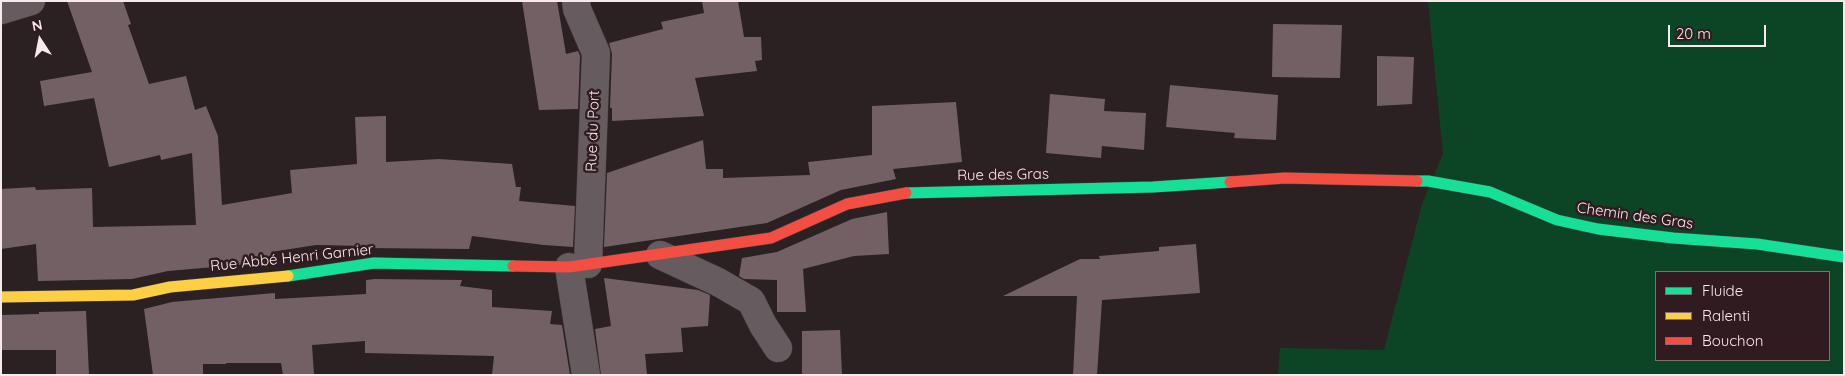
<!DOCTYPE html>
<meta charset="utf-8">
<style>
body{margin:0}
#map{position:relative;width:1845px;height:376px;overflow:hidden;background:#2b2123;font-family:Quicksand,sans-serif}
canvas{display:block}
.frame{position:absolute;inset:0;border:2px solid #f8e9eb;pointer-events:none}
.legend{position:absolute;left:1655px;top:271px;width:175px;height:90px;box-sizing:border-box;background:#301c20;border:1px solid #806e71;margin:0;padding:6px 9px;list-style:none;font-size:15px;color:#f8e9eb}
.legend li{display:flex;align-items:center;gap:10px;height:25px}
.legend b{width:25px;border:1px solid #806e71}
.north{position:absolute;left:15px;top:15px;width:50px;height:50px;-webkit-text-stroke:4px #301c20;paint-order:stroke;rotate:349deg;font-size:14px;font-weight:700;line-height:20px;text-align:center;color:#f8e9eb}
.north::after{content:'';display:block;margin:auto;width:18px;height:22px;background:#f8e9eb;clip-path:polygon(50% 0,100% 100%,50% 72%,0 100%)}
.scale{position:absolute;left:1668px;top:25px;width:98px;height:22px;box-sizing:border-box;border:2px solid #f8e9eb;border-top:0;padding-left:6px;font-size:15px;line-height:18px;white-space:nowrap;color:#f8e9eb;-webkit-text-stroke:4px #301c20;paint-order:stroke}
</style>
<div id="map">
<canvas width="1845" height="376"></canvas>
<div class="frame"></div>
<ul class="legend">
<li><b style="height:6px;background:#16e098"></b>Fluide</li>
<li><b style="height:6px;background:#ffcf43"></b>Ralenti</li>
<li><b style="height:6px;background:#f24e42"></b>Bouchon</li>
</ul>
<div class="north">N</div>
<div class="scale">20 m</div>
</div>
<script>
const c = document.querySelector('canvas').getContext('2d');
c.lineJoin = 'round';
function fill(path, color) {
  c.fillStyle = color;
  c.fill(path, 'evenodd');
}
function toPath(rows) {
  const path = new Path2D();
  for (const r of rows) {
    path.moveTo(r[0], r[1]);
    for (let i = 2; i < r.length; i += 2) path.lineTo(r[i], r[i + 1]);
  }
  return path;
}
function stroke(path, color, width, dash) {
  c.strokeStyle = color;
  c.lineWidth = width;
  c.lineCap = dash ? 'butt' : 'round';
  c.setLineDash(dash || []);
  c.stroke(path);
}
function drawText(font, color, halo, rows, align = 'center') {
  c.font = font + ' Quicksand,sans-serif';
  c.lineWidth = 5;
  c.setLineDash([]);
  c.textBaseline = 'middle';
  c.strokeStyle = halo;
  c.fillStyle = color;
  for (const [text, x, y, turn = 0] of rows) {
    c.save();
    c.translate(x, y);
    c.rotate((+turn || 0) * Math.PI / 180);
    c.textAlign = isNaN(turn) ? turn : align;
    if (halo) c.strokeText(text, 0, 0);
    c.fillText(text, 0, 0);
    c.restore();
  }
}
fill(toPath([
 [1428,1,1844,1,1844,375,1278,375,1280,348,1384,350,1422,204,1443,154],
 [1656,272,1829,272,1829,360,1656,360]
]), '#0b4526');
fill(toPath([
 [67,1,123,1,131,24,128,25,149,84,186,76,195,110,206,106,218,136,222,205,292,193,290,170,357,164,355,117,386,116,386,162,439,159,512,164,516,187,521,187,519,201,575,206,573,247,544,245,472,236,469,249,366,248,366,246,316,245,271,252,272,262,168,271,132,279,38,281,36,244,1,249,1,189,35,187,36,190,92,188,93,227,196,225,192,153,161,160,160,155,109,167,94,98,44,106,40,81,92,72],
 [522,1,557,1,566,54,578,51,580,56,578,109,539,110],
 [702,1,738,1,744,37,761,37,762,60,755,61,757,71,695,78,704,116,612,121,612,108,610,108,612,54,609,43,663,29,661,22,704,13],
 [1273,24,1342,25,1340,78,1272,77],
 [1377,56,1414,57,1412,104,1377,106],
 [1170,85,1278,95,1276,140,1234,138,1235,133,1166,127],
 [1050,94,1105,99,1104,111,1146,113,1144,150,1102,146,1101,158,1046,153],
 [956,102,962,162,893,169,896,179,841,190,767,223,604,247,607,173,703,140,706,169,723,169,723,178,810,175,808,162,872,155,872,106],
 [887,212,889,254,854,256,803,269,806,312,777,312,777,280,744,279,739,276,742,258,777,252,852,219],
 [1196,244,1200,293,1102,300,1097,375,1073,375,1077,296,1003,296,1080,259,1100,259,1099,256,1159,251,1159,247],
 [604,278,698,290,710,295,708,326,681,328,683,352,645,354,647,375,601,375,595,329,611,326],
 [375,279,462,280,460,286,492,290,492,307,552,311,550,324,562,325,570,375,492,375,494,356,365,353,365,341,312,345,314,375,283,375,281,363,226,363,226,364,203,364,203,375,153,375,144,309,172,302,275,293,275,299,366,294,366,280],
 [86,311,89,375,56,375,56,350,1,350,1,315,39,314,39,312],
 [840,330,842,375,802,375,802,331]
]), '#736064');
const street = toPath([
 [576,1,577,9,596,53,588,264],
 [1,10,31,1],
 [660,255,718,282,751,301,763,325,778,348],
 [569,267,586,375]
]);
const fast = toPath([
 [1417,181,1428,181,1490,192,1557,220,1598,229,1673,238,1757,244,1844,257],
 [906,193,1153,187,1230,182],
 [288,276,374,263,513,266]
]);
const slow = toPath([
 [1,297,133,295,170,287,288,276]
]);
const jam = toPath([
 [1230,182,1285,178,1417,181],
 [513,266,569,267,771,238,847,204,906,193]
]);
stroke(street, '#473e40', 29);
stroke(fast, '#473e40', 12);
stroke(slow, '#473e40', 12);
stroke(jam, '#473e40', 12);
stroke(street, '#665b5e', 28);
stroke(fast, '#16e098', 11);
stroke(slow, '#ffcf43', 11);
stroke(jam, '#f24e42', 11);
drawText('15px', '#f8e9eb', '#301c20', [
 ["Rue du Port",593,131,-88],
 ["Rue des Gras",1003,175,-1],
 ["Chemin des Gras",1635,216,8],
 ["Rue Abbé Henri Garnier",292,258,-6]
]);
</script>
